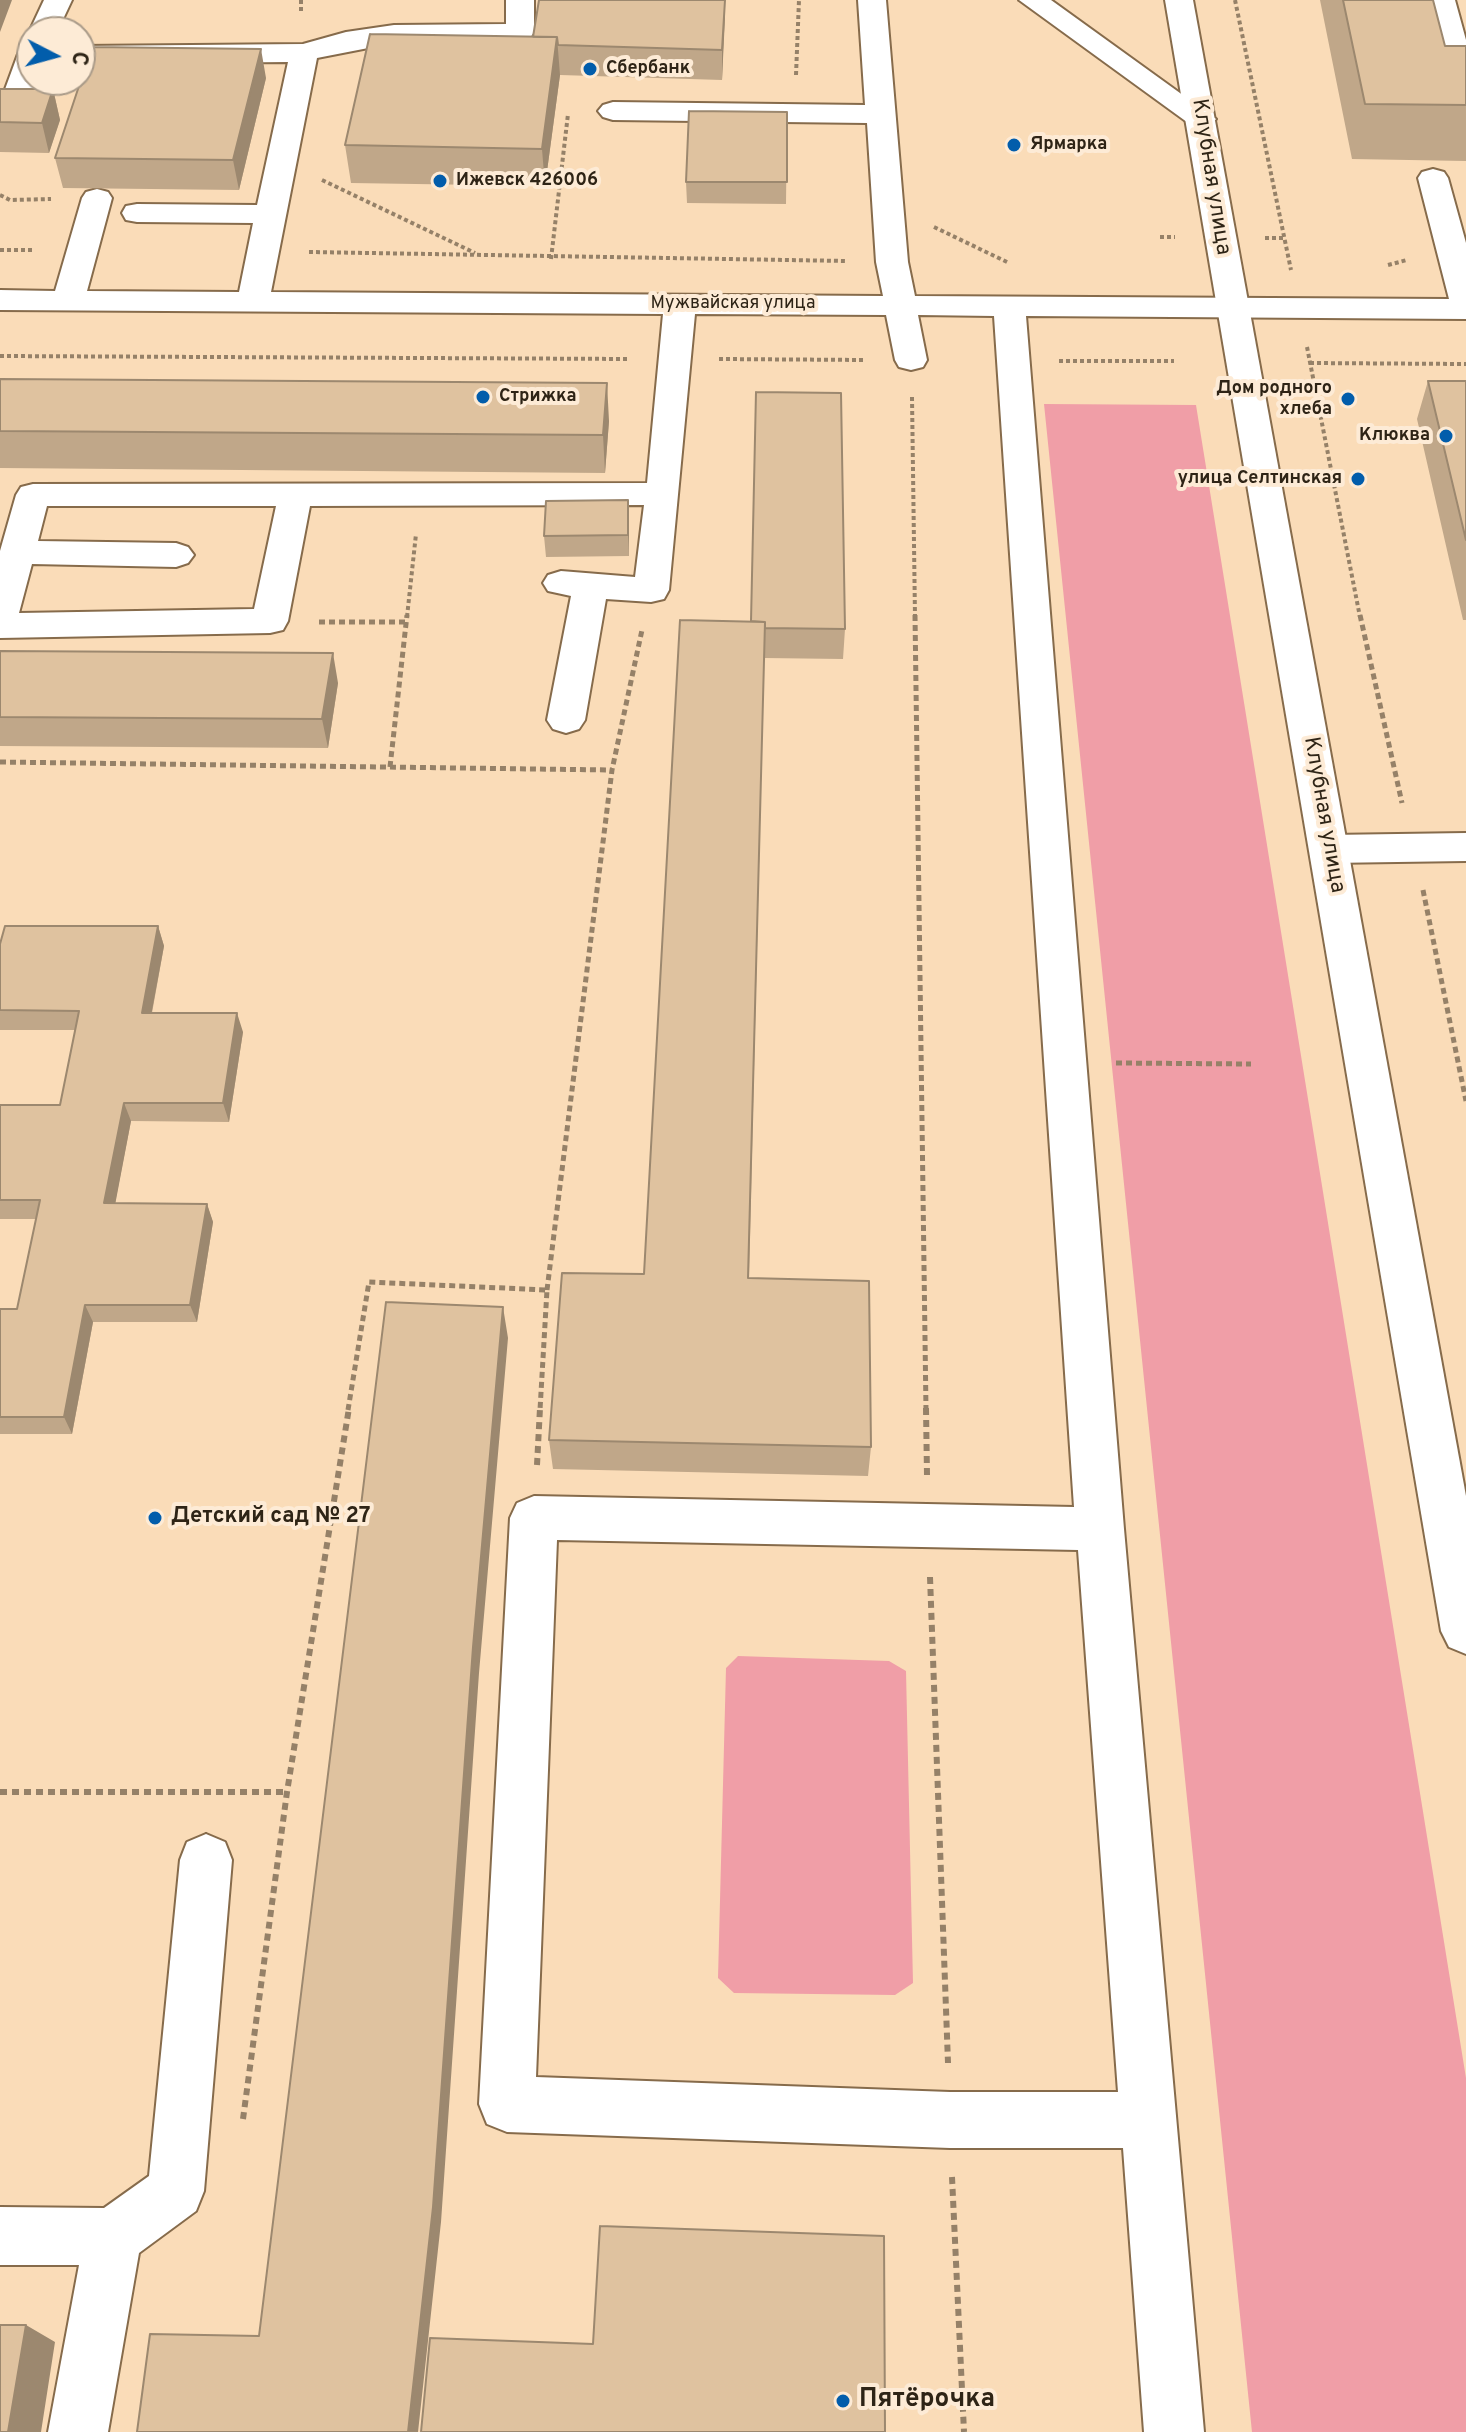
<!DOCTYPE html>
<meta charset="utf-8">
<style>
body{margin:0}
#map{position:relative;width:1466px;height:2432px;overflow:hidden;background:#fadcb8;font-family:Overpass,sans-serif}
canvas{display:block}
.north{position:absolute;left:16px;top:16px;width:80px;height:80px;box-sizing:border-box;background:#fdebd6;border:2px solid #aa9b89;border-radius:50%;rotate:96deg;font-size:22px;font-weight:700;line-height:32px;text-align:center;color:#2e2416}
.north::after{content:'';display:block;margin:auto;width:28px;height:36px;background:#025dab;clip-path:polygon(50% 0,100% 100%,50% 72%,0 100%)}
</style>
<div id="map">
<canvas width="1466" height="2432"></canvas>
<div class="north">С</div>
</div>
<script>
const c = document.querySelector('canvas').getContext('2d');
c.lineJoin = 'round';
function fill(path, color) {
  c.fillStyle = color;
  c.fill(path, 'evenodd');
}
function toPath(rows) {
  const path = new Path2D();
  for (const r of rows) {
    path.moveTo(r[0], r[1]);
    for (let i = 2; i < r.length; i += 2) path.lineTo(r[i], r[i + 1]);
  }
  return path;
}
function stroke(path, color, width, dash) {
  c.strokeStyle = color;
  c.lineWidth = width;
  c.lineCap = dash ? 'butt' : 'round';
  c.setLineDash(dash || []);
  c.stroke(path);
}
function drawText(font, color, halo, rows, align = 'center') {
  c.font = font + ' Overpass,sans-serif';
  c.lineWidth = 8;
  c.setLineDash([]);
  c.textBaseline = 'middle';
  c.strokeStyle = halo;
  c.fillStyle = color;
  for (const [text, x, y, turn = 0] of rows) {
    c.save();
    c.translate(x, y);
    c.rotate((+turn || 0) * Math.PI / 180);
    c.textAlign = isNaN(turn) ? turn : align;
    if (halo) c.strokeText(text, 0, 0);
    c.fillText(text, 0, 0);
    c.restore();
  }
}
fill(toPath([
 [1044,404,1196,405,1466,2078,1466,2432,1252,2432],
 [738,1656,889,1661,906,1671,913,1983,895,1995,734,1993,718,1978,726,1668]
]), '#f09ea7');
const minor = toPath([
 [44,0,72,0,57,32,32,32,32,37,29,32,44,0],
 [506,0,534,0,534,32,530,38,394,43,317,58,271,292,883,296,876,262,867,123,613,120,603,117,598,111,603,105,613,102,865,105,858,0,886,0,908,262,915,296,1449,299,1418,178,1422,172,1433,169,1444,172,1448,178,1466,243,1466,319,1026,316,1124,1529,1204,2432,1144,2432,1123,2148,950,2148,507,2132,487,2124,479,2104,510,1518,517,1503,534,1496,1074,1507,994,316,918,315,927,360,923,367,911,370,899,367,895,360,886,315,695,314,669,590,664,599,651,602,606,599,585,720,579,729,566,733,553,729,547,720,571,596,548,591,543,583,548,575,561,571,635,577,644,505,310,506,288,621,283,630,270,633,0,638,0,551,16,495,21,487,33,484,647,483,663,314,0,310,0,290,55,291,82,198,86,192,97,189,108,192,112,198,87,291,239,292,253,223,137,222,126,220,122,213,126,206,137,204,257,205,288,62,80,64,80,46,303,44,346,32,394,25,506,24,506,0],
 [47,506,276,506,254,609,19,613,32,564,176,567,188,563,194,555,188,547,176,543,38,541,47,506],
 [557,1540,1078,1550,1118,2092,950,2092,536,2077,557,1540],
 [1019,0,1051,0,1216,119,1211,125,1191,125,1019,0],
 [1427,0,1455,0,1466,40,1466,79,1450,76,1446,70,1427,0],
 [32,45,32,80,38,80,34,92,29,98,19,101,9,98,4,92,18,54,22,48,32,45],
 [1466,833,1466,861,1329,863,1315,859,1309,849,1315,839,1329,835,1466,833],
 [206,1834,225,1842,232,1860,204,2191,196,2211,139,2253,108,2432,48,2432,79,2265,0,2265,0,2207,104,2208,149,2176,180,1860,187,1842,206,1834]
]);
const major = toPath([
 [1165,0,1193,0,1466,1496,1466,1654,1449,1647,1441,1631,1165,0]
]);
stroke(minor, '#866b4b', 4);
stroke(major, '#866b4b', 4);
stroke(toPath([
 [301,0,301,12],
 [1235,0,1291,270],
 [796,75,799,0],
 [322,180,475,253],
 [0,195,10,200,51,199],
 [934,227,1009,263],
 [1160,237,1175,237],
 [1265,238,1285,238],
 [0,250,35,250],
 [309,252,847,261],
 [551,259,568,114],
 [1388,265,1407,260],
 [1307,347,1360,617],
 [0,356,629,359],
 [719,359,865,360],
 [1059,361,1174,361],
 [1310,363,1466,364],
 [912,397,915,617],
 [407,617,416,534]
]), '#958168', 4, [4, 3]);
stroke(toPath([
 [915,615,926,1410],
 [1360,615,1402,803],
 [319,622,406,622],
 [0,762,612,770],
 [390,767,407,615],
 [1423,890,1466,1101],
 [1116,1063,1251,1064],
 [547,1290,612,770,642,630],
 [348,1410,369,1282,547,1290,540,1410]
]), '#958168', 5, [6, 4]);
stroke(toPath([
 [926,1408,927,1475],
 [537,1465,540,1408],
 [930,1577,948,2063],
 [0,1792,287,1792],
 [243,2119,287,1792,349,1408],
 [952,2177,964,2432]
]), '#958168', 6, [7, 5]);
fill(minor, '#fff');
fill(major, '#fff');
fill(toPath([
 [539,0,725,0,722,80,560,75,545,186,351,183,345,145,533,37],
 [1320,0,1433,0,1445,46,1466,46,1466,161,1352,159],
 [266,78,239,190,63,188,55,158],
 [0,89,53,89,60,120,49,153,0,152],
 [787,112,786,204,687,203,686,182],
 [0,379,609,421,605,473,0,468],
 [1428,381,1466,381,1466,620,1463,620,1417,419],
 [628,500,629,556,546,557,544,536],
 [680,620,845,629,843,659,764,658,749,1278,871,1447,868,1476,553,1469,549,1440,644,1274],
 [0,651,338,683,328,748,0,746],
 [158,926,164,946,152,1013,243,1032,229,1122,131,1121,115,1203,207,1204,213,1222,197,1322,93,1322,72,1434,0,1434,0,1309,17,1309,36,1219,0,1219,0,1105,60,1105,76,1030,0,1030,0,944]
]), '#c0a789');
fill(toPath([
 [0,0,12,0,0,32],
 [725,0,725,17,722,80,722,50],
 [557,37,560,75,545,186,542,149],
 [261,49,266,78,239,190,233,160],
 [53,89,60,120,49,153,42,123],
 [607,383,609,421,605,473,603,435],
 [628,500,629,521,629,556,628,535],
 [333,653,338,683,328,748,322,719],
 [158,926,164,946,148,1032,142,1013],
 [237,1013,243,1032,229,1122,223,1103],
 [124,1103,131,1121,112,1221,104,1203],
 [207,1204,213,1222,197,1322,190,1305],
 [85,1305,93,1322,72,1434,64,1417],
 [503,1307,508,1338,479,1673,441,2222,418,2432,408,2432,473,1647],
 [26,2325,55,2342,41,2432,8,2432]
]), '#9c886f');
const building = toPath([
 [539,0,725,0,722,50,558,45,557,37,533,37,539,0],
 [1343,0,1433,0,1445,46,1466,46,1466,105,1365,104,1343,0],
 [370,34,557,37,542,149,345,145,370,34],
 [92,47,261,49,233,160,55,158,92,47],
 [0,89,53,89,42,123,0,122,0,89],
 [689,111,787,112,787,182,686,182,689,111],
 [0,379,607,383,603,435,0,431,0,379],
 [1428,381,1466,381,1466,540,1428,381],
 [756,392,841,393,845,629,765,628,765,622,751,621,756,392],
 [628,500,628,535,544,536,546,501,628,500],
 [680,620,765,622,748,1278,869,1281,871,1447,549,1440,562,1273,644,1274,680,620],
 [0,651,333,653,322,719,0,717,0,651],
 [5,926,158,926,142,1013,237,1013,223,1103,124,1103,104,1203,207,1204,190,1305,85,1305,64,1417,0,1417,0,1309,17,1309,40,1200,0,1200,0,1105,60,1105,79,1011,0,1010,0,944,5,926],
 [386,1302,503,1307,473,1647,433,2207,408,2432,137,2432,150,2334,259,2336,386,1302],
 [600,2226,884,2236,885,2432,421,2432,430,2338,593,2344,600,2226],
 [0,2325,26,2325,8,2432,0,2432,0,2325]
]);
fill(building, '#dfc29f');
stroke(building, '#9c886f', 2);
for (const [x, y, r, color] of [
 [590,69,8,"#025dab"],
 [1014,145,8,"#025dab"],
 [440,181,8,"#025dab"],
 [483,397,8,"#025dab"],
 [1348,399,8,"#025dab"],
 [1446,436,8,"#025dab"],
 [1358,479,8,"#025dab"],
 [155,1518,8,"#025dab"],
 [843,2401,8,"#025dab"]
]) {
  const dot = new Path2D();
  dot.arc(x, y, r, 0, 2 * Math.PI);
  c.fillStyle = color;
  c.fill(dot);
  stroke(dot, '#fdebd6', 3);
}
drawText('bold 18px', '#2e2416', '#fdebd6', [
 ["Сбербанк",606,69],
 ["Ярмарка",1030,145],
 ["Ижевск 426006",456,181],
 ["Дом родного",1332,389,"right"],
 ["хлеба",1332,410,"right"],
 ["Стрижка",499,397],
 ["Клюква",1430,436,"right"],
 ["улица Селтинская",1342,479,"right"]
], 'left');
drawText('18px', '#2e2416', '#fdebd6', [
 ["Мужвайская улица",733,304]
]);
drawText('22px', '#2e2416', '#fdebd6', [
 ["Клубная улица",1210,177,81],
 ["Клубная улица",1323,815,80]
]);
drawText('bold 22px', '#2e2416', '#fdebd6', [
 ["Детский сад № 27",171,1518]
], 'left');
drawText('bold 26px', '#2e2416', '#fdebd6', [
 ["Пятёрочка",859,2401]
], 'left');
</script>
